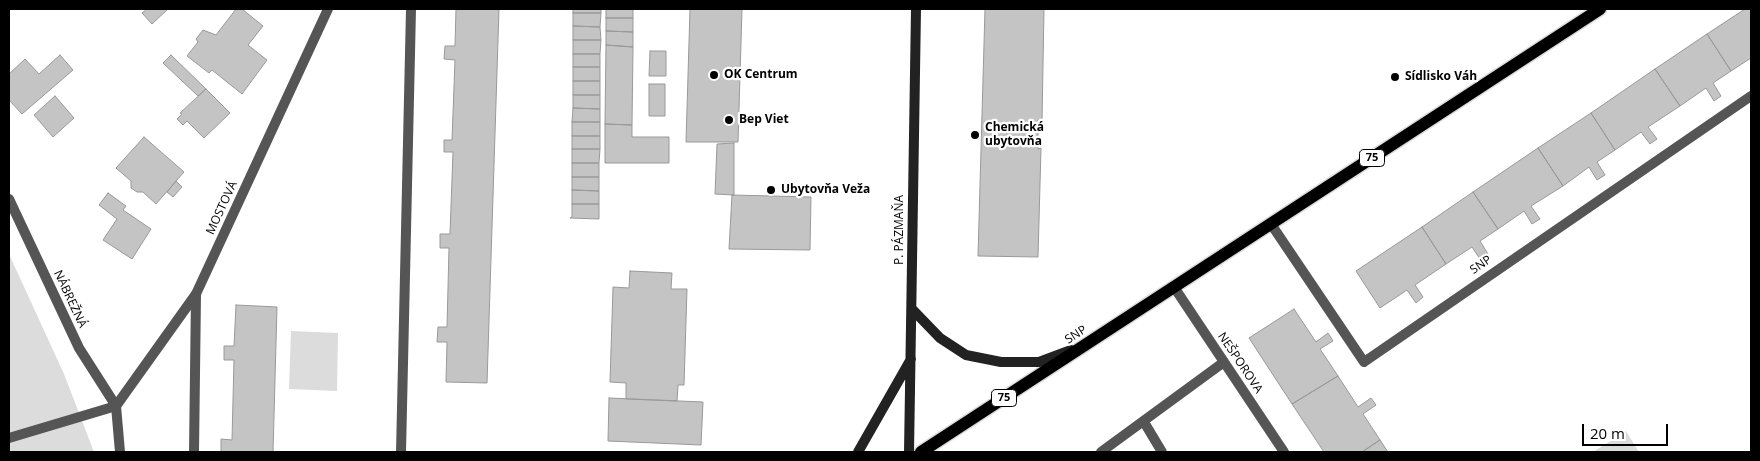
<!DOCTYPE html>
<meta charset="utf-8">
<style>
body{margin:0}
#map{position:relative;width:1760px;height:461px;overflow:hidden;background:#fff;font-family:"Open Sans",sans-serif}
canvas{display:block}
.frame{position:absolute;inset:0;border:10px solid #000;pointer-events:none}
.scale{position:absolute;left:1582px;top:424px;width:86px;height:22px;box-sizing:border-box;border:2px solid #000;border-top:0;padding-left:6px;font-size:15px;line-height:18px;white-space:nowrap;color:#000;-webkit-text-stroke:4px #fff;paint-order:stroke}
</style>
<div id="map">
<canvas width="1760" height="461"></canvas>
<div class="frame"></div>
<div class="scale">20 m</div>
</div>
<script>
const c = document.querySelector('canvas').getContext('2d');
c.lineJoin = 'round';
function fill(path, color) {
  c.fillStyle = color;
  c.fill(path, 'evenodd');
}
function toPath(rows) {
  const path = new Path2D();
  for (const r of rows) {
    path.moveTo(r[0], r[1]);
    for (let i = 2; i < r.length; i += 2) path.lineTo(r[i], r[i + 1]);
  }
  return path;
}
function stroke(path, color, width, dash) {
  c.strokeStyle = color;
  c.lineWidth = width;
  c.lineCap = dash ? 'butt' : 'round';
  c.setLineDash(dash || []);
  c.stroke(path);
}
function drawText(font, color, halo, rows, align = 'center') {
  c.font = font + ' "Open Sans",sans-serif';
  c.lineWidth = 4.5;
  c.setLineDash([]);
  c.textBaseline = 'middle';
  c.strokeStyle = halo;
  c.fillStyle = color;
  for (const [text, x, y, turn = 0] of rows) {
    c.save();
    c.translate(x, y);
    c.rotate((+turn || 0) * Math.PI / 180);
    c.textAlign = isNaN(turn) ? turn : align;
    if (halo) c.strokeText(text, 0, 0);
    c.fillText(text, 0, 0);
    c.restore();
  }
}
fill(toPath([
 [9,254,64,374,94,452,9,452],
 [291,331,338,333,337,391,289,389],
 [1626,431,1639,452,1593,452]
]), '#dcdcdc');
const building = toPath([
 [147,9,168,9,152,24,142,13,147,9],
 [236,9,242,9,263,26,248,45,267,60,242,94,212,70,209,73,187,56,198,42,196,39,203,30,216,35,236,9],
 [456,9,499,9,487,383,446,382,447,342,437,342,438,327,447,327,449,248,440,248,440,234,450,234,453,152,444,152,444,140,452,140,455,60,444,59,445,46,455,46,456,9],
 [573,9,601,9,601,13,573,13,573,9],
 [606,9,633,9,633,18,606,18,606,9],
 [690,9,742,9,738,142,686,142,690,9],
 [985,9,1044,9,1042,121,1038,120,1038,149,1041,148,1038,257,978,256,985,9],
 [1745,9,1751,9,1751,58,1731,71,1707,34,1745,9],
 [573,13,601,13,600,27,573,26,573,13],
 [606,18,633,18,633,32,606,31,606,18],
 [573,26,600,27,601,40,573,40,573,26],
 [606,31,633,32,633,47,606,45,606,31],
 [1707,34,1731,71,1713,83,1721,96,1714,101,1706,88,1680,106,1655,69,1707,34],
 [573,40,601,40,600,54,573,54,573,40],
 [606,45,633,47,632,125,605,124,606,45],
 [650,51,666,51,666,76,649,76,650,51],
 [573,54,600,54,600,67,573,67,573,54],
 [60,55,73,70,22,114,9,100,9,74,25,59,39,74,60,55],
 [171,55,206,89,198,96,163,63,171,55],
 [573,67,600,67,600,81,573,81,573,67],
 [1655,69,1680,106,1648,127,1657,139,1650,144,1641,132,1615,150,1591,113,1655,69],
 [573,81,600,81,600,95,573,95,573,81],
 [649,84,665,84,665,116,649,116,649,84],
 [206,89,230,113,204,138,187,121,183,125,177,119,182,114,180,113,206,89],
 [573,95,600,95,600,109,573,108,573,95],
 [55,96,74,118,53,137,34,115,55,96],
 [573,108,600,109,600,122,572,122,573,108],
 [1591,113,1615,150,1597,162,1605,175,1597,180,1589,167,1563,186,1538,148,1591,113],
 [572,122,600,122,600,136,572,136,572,122],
 [605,124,632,125,632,137,669,137,669,163,605,163,605,124],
 [572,136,600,136,600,149,572,149,572,136],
 [144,137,184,172,156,204,143,192,137,192,131,188,131,181,116,168,144,137],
 [734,143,734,195,715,194,717,144,734,143],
 [1538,148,1563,186,1531,206,1540,219,1532,224,1524,211,1498,229,1473,192,1538,148],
 [572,149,600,149,599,163,572,163,572,149],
 [572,163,599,163,599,177,572,177,572,163],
 [572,177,599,177,599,191,572,190,572,177],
 [176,181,182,187,173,197,167,192,176,181],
 [572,190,599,191,599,204,572,204,572,190],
 [1473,192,1498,229,1480,241,1488,254,1480,259,1472,247,1446,264,1422,227,1473,192],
 [108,193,126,206,123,210,151,229,132,259,103,240,117,219,99,205,108,193],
 [732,195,811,197,810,250,729,249,732,195],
 [572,204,599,204,599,219,570,218,572,217,572,204],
 [1422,227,1446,264,1415,285,1423,297,1416,303,1407,290,1380,308,1356,271,1422,227],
 [630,271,672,273,671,289,687,289,684,385,678,385,677,401,626,399,626,383,610,382,613,287,629,288,630,271],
 [236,305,277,307,273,452,221,452,221,439,232,440,234,360,224,360,224,346,234,346,236,305],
 [1294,309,1316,342,1328,333,1333,341,1320,349,1338,376,1292,404,1249,338,1294,309],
 [1338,376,1358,407,1371,398,1376,405,1363,414,1380,440,1362,452,1324,452,1292,404,1338,376],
 [609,398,703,402,701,445,608,441,609,398],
 [1380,440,1388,452,1362,452,1380,440]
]);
fill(building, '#c4c4c4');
stroke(building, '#999', 1);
const primary = toPath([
 [921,452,1600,9]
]);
stroke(primary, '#dbdbdb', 15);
stroke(toPath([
 [1144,422,1162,452],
 [9,438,116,406],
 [194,452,196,294],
 [401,452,411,9]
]), '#555', 10);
stroke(toPath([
 [9,199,79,348,116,406,120,452],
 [1271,224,1364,362,1751,96],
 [1174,287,1284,452],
 [116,406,196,294,328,9],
 [1101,452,1224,362]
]), '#555', 10);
stroke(toPath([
 [912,309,940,338,966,355,1001,362,1039,362,1071,350],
 [858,452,911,359],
 [909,452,916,9]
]), '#222', 10);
stroke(primary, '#000', 12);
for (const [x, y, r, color] of [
 [714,75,5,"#000"],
 [1395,77,5,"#000"],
 [729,120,5,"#000"],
 [975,135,5,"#000"],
 [771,190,5,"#000"]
]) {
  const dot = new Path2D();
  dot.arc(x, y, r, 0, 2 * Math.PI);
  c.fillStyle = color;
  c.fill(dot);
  stroke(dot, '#fff', 2);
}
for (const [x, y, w] of [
 [1372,158,25],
 [1004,398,25]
]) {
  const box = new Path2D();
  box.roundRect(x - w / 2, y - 8.5, w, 17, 4);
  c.fillStyle = '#fff';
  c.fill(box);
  stroke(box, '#000', 1);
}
drawText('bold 11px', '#000', null, [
 ["75",1372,158],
 ["75",1004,398]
]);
drawText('bold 12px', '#000', '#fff', [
 ["OK Centrum",724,75],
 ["Sídlisko Váh",1405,77],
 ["Bep Viet",739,120],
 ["Chemická",985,128],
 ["ubytovňa",985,142],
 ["Ubytovňa Veža",781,190]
], 'left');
drawText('12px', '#000', '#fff', [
 ["MOSTOVÁ",222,208,-65],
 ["P. PÁZMAŇA",900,230,-90],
 ["SNP",1481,265,-35],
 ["NÁBREŽNÁ",70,299,65],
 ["SNP",1076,335,-33],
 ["NEŠPOROVA",1240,363,56]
]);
</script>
